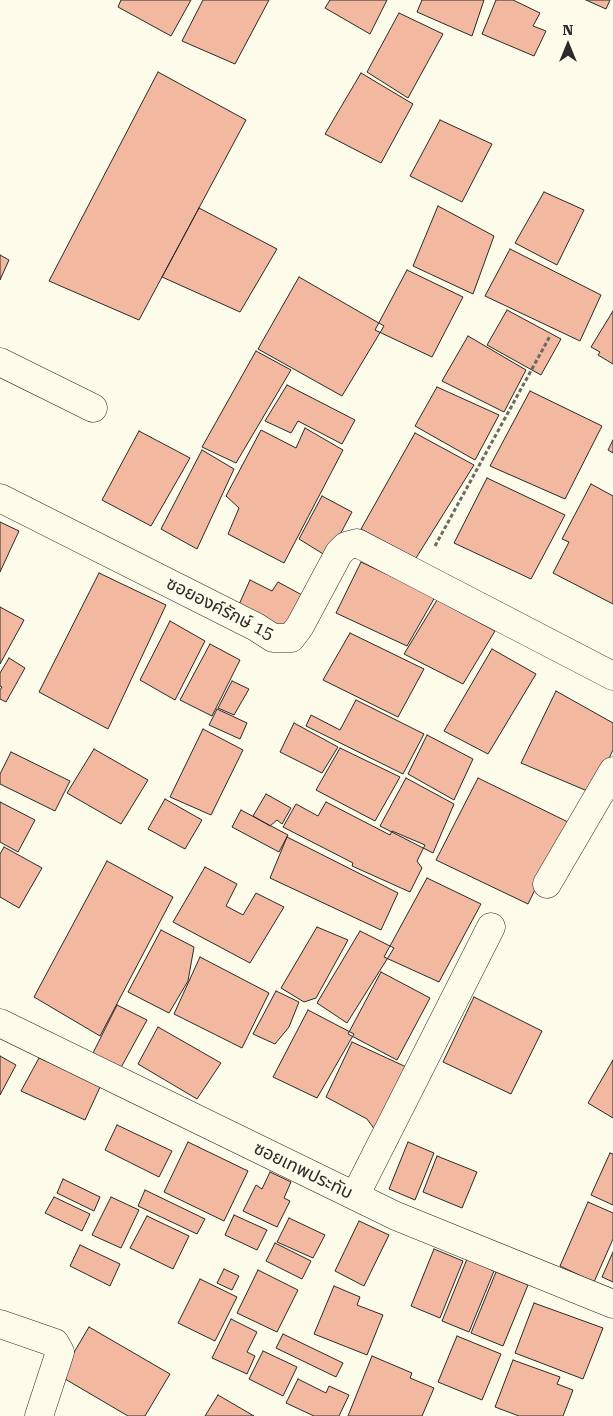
<!DOCTYPE html>
<meta charset="utf-8">
<style>
body{margin:0}
#map{position:relative;width:613px;height:1416px;overflow:hidden;background:#fdfbea;font-family:"Roboto Serif",serif}
canvas{display:block}
.north{position:absolute;left:543px;top:20px;width:50px;height:50px;-webkit-text-stroke:4px #fdfbea;paint-order:stroke;rotate:0deg;font-size:14px;font-weight:700;line-height:20px;text-align:center;color:#2b2b2b}
.north::after{content:'';display:block;margin:auto;width:18px;height:22px;background:#2b2b2b;clip-path:polygon(50% 0,100% 100%,50% 72%,0 100%)}
</style>
<div id="map">
<canvas width="613" height="1416"></canvas>
<div class="north">N</div>
</div>
<script>
const c = document.querySelector('canvas').getContext('2d');
c.lineJoin = 'round';
function fill(path, color) {
  c.fillStyle = color;
  c.fill(path, 'evenodd');
}
function toPath(rows) {
  const path = new Path2D();
  for (const r of rows) {
    path.moveTo(r[0], r[1]);
    for (let i = 2; i < r.length; i += 2) path.lineTo(r[i], r[i + 1]);
  }
  return path;
}
function stroke(path, color, width, dash) {
  c.strokeStyle = color;
  c.lineWidth = width;
  c.lineCap = dash ? 'butt' : 'round';
  c.setLineDash(dash || []);
  c.stroke(path);
}
function drawText(font, color, halo, rows, align = 'center') {
  c.font = font + ' "Roboto Serif","Noto Sans Thai",serif';
  c.lineWidth = 4;
  c.setLineDash([]);
  c.textBaseline = 'middle';
  c.strokeStyle = halo;
  c.fillStyle = color;
  for (const [text, x, y, turn = 0] of rows) {
    c.save();
    c.translate(x, y);
    c.rotate((+turn || 0) * Math.PI / 180);
    c.textAlign = isNaN(turn) ? turn : align;
    if (halo) c.strokeText(text, 0, 0);
    c.fillText(text, 0, 0);
    c.restore();
  }
}
const building = toPath([
 [121,0,191,0,171,36,118,7,121,0],
 [203,0,269,0,235,64,182,41,203,0],
 [330,0,387,0,370,34,325,8,330,0],
 [422,0,484,0,472,36,417,12,422,0],
 [496,0,513,0,540,13,533,26,546,31,534,56,482,34,496,0],
 [586,0,610,0,606,9,586,0],
 [399,13,443,34,408,98,367,72,399,13],
 [158,72,246,120,139,320,49,281,158,72],
 [361,73,413,104,381,163,325,134,361,73],
 [440,120,492,144,462,202,410,176,440,120],
 [544,192,584,210,557,265,515,243,544,192],
 [438,206,494,236,473,294,413,266,438,206],
 [199,208,277,249,240,312,162,277,199,208],
 [510,249,601,295,580,341,485,296,510,249],
 [0,255,9,260,0,280,0,255],
 [407,270,463,297,432,357,375,330,407,270],
 [299,277,384,326,342,396,258,349,299,277],
 [507,310,561,339,541,375,487,345,507,310],
 [613,311,613,364,598,355,600,352,591,347,613,311],
 [468,336,526,370,504,412,442,381,468,336],
 [256,351,291,370,236,463,202,447,256,351],
 [287,385,355,420,342,444,298,421,291,433,265,421,287,385],
 [437,387,499,415,475,460,415,426,437,387],
 [530,391,602,426,565,499,490,466,530,391],
 [305,428,343,450,284,563,228,534,239,508,226,496,261,430,296,448,305,428],
 [139,431,190,458,151,526,102,500,139,431],
 [415,433,474,465,416,558,361,529,415,433],
 [613,440,613,453,608,450,613,440],
 [202,450,234,469,197,549,161,529,202,450],
 [487,478,565,515,531,579,454,543,487,478],
 [591,484,613,496,613,604,553,573,569,542,562,539,591,484],
 [322,496,352,512,328,557,299,539,322,496],
 [0,522,19,531,0,572,0,522],
 [361,562,435,597,407,646,336,613,361,562],
 [99,573,166,605,108,729,39,692,99,573],
 [250,580,272,591,278,582,302,595,280,634,237,609,250,580],
 [437,600,495,631,463,684,404,654,437,600],
 [0,607,24,620,0,664,0,607],
 [170,621,205,641,175,700,140,680,170,621],
 [350,633,424,669,398,717,323,680,350,633],
 [210,644,240,660,212,716,180,700,210,644],
 [492,649,536,674,488,754,444,731,492,649],
 [9,658,25,668,6,702,0,699,0,690,2,687,0,686,0,673,9,658],
 [232,681,249,689,234,715,218,708,232,681],
 [556,691,613,723,613,750,592,793,521,763,556,691],
 [356,700,424,734,403,774,306,726,311,715,340,730,356,700],
 [217,709,247,723,240,739,209,725,217,709],
 [294,723,338,747,322,773,280,752,294,723],
 [203,729,243,750,211,815,170,797,203,729],
 [427,735,473,759,454,800,408,774,427,735],
 [340,748,400,777,375,821,316,790,340,748],
 [94,749,148,780,121,824,67,793,94,749],
 [11,752,70,781,55,811,0,784,0,774,11,752],
 [406,778,454,804,433,853,380,826,406,778],
 [478,778,568,822,528,904,436,860,478,778],
 [266,794,291,808,282,824,277,820,270,826,253,816,266,794],
 [165,799,202,820,185,849,148,829,165,799],
 [0,802,35,820,18,852,0,842,0,802],
 [326,802,390,835,392,831,425,845,417,861,422,868,410,892,352,866,353,863,283,827,296,804,318,816,326,802],
 [241,810,288,835,279,852,232,827,241,810],
 [287,837,398,893,381,930,270,878,287,837],
 [4,847,42,868,19,908,0,897,0,854,4,847],
 [107,861,173,897,100,1036,34,997,107,861],
 [205,867,237,884,226,906,243,915,256,893,284,907,250,963,173,922,205,867],
 [427,878,481,904,439,982,384,957,427,878],
 [317,927,348,940,316,998,304,1002,281,988,317,927],
 [161,930,194,947,188,981,169,1013,128,992,161,930],
 [360,931,394,948,347,1023,317,1003,360,931],
 [200,957,269,993,242,1048,174,1014,200,957],
 [381,972,430,998,397,1060,348,1034,381,972],
 [276,991,299,1002,289,1027,275,1044,253,1034,276,991],
 [474,997,542,1031,511,1094,443,1062,474,997],
 [117,1005,147,1020,118,1073,90,1059,117,1005],
 [308,1010,354,1034,317,1098,273,1077,308,1010],
 [158,1027,221,1063,197,1099,138,1064,158,1027],
 [352,1042,415,1071,383,1141,367,1119,326,1097,352,1042],
 [0,1056,16,1065,0,1095,0,1056],
 [39,1058,101,1085,85,1120,21,1091,39,1058],
 [613,1060,613,1118,588,1103,613,1060],
 [117,1125,172,1151,159,1177,105,1150,117,1125],
 [188,1142,248,1171,224,1221,164,1192,188,1142],
 [408,1142,434,1153,415,1200,389,1189,408,1142],
 [610,1153,613,1154,613,1205,591,1195,610,1153],
 [437,1156,477,1172,462,1208,423,1192,437,1156],
 [270,1172,291,1182,284,1198,290,1201,277,1227,243,1211,256,1185,262,1189,270,1172],
 [63,1179,100,1197,94,1211,57,1193,63,1179],
 [145,1190,205,1219,197,1234,138,1206,145,1190],
 [54,1197,90,1214,82,1231,45,1213,54,1197],
 [111,1197,139,1210,121,1248,92,1235,111,1197],
 [588,1202,613,1213,613,1239,594,1282,560,1266,588,1202],
 [234,1215,267,1230,257,1250,225,1235,234,1215],
 [147,1216,189,1236,173,1269,130,1248,147,1216],
 [289,1218,325,1235,313,1258,277,1242,289,1218],
 [359,1221,389,1235,364,1286,335,1271,359,1221],
 [275,1243,311,1261,302,1279,266,1261,275,1243],
 [80,1245,120,1264,110,1286,70,1266,80,1245],
 [434,1249,463,1261,440,1318,411,1306,434,1249],
 [613,1252,613,1282,602,1277,613,1252],
 [467,1259,494,1271,469,1332,442,1321,467,1259],
 [224,1269,239,1276,232,1290,217,1283,224,1269],
 [258,1270,298,1290,277,1332,237,1313,258,1270],
 [496,1272,528,1285,503,1346,471,1333,496,1272],
 [200,1279,237,1297,215,1341,178,1323,200,1279],
 [334,1286,360,1297,357,1305,383,1315,367,1355,314,1334,334,1286],
 [534,1303,603,1328,583,1379,515,1353,534,1303],
 [231,1319,257,1332,247,1352,255,1356,247,1374,212,1358,231,1319],
 [89,1327,170,1374,145,1416,128,1416,60,1376,89,1327],
 [283,1334,343,1363,336,1377,276,1348,283,1334],
 [457,1336,501,1354,482,1400,438,1382,457,1336],
 [263,1351,297,1367,283,1396,249,1379,263,1351],
 [372,1356,412,1373,410,1378,434,1388,422,1416,348,1416,372,1356],
 [513,1360,560,1377,557,1384,573,1390,563,1416,519,1416,495,1407,513,1360],
 [298,1379,326,1393,329,1386,349,1395,339,1416,314,1416,286,1403,298,1379],
 [218,1395,254,1416,205,1416,218,1395]
]);
fill(building, '#f2b8a0');
stroke(building, '#2b2b2b', 1);
const minor = toPath([
 [0,362,93,408],
 [0,498,256,627,273,638,291,638,300,626,339,553,346,546,357,543,613,676],
 [547,884,613,771],
 [0,1023,396,1216,613,1304],
 [355,1196,491,927],
 [0,1324,55,1343,60,1352,39,1416]
]);
stroke(minor, '#2b2b2b', 29);
stroke(toPath([
 [435,546,550,336]
]), '#6a6964', 3, [4, 2.5]);
stroke(minor, '#fdfbea', 28);
drawText('18px', '#2b2b2b', '#fdfbea', [
 ["ซอยองค์รักษ์ 15",220,609,27],
 ["ซอยเทพประทับ",303,1171,26]
]);
</script>
